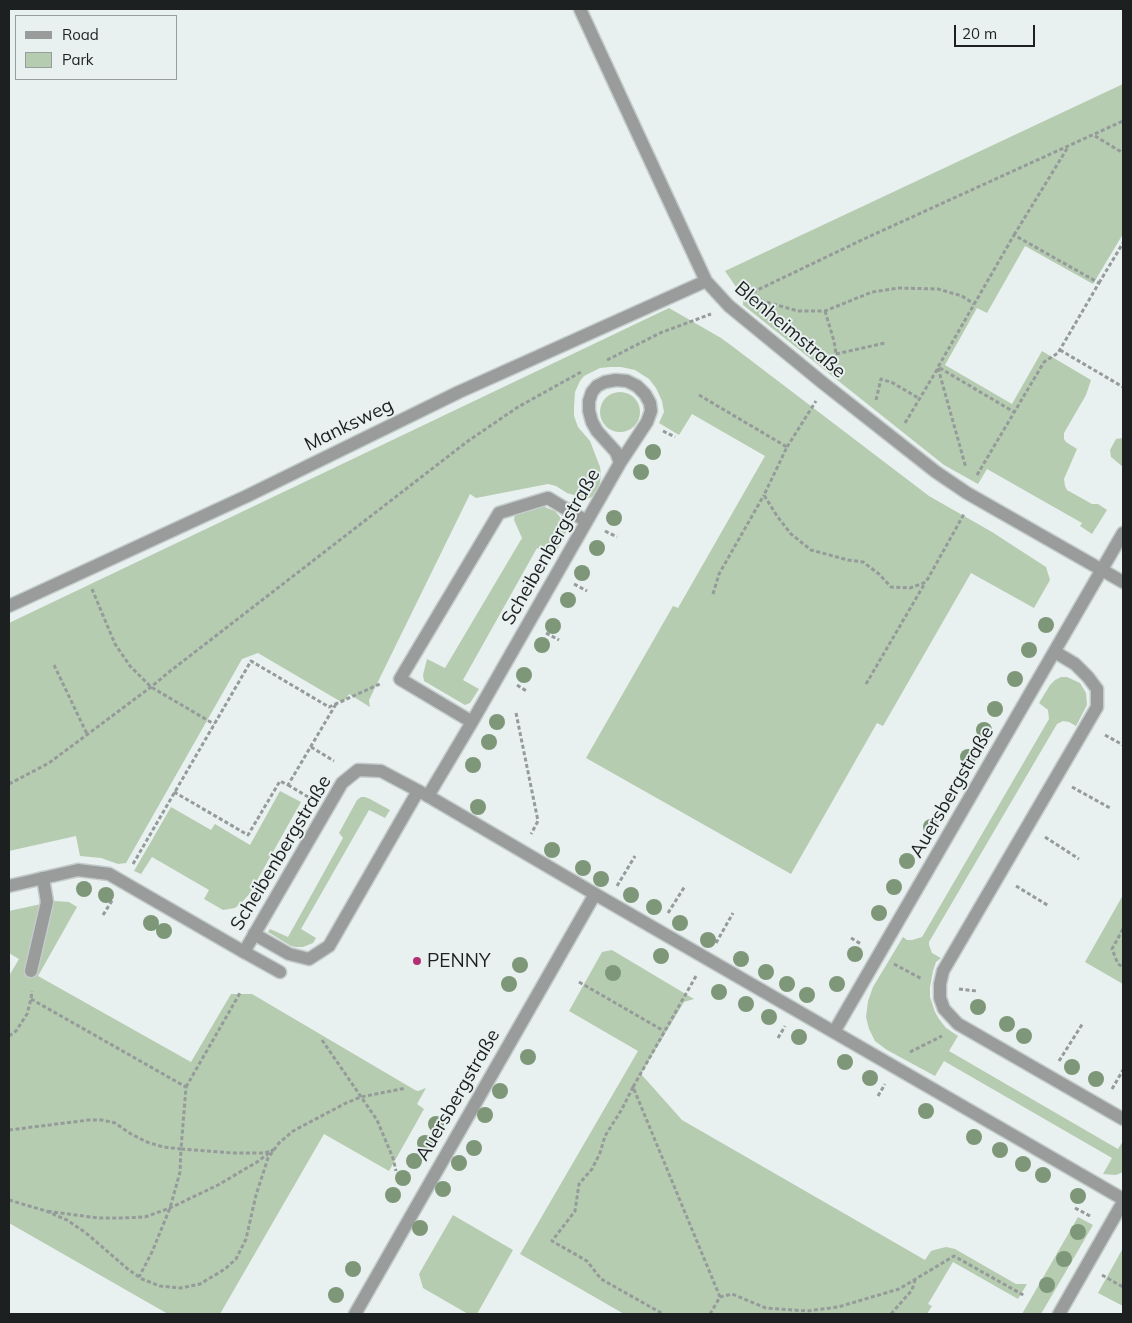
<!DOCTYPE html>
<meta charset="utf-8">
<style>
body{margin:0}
#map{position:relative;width:1132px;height:1323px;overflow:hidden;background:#e8f0f0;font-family:Mulish,sans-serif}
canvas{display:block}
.frame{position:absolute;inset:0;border:10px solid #1d2020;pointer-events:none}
.legend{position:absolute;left:15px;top:15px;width:162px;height:65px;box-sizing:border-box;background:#e8f0f0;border:1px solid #979d9d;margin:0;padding:6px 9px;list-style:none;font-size:15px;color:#1d2020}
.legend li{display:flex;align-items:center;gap:10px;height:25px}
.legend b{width:25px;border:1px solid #979d9d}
.scale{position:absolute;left:954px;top:25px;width:81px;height:22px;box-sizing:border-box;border:2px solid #1d2020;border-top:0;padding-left:6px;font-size:15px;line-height:18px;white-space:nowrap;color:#1d2020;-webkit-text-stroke:4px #e8f0f0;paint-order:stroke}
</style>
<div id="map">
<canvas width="1132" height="1323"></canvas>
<div class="frame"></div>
<ul class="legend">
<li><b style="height:6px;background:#999c9b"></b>Road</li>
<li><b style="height:14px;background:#b6ccb0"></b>Park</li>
</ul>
<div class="scale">20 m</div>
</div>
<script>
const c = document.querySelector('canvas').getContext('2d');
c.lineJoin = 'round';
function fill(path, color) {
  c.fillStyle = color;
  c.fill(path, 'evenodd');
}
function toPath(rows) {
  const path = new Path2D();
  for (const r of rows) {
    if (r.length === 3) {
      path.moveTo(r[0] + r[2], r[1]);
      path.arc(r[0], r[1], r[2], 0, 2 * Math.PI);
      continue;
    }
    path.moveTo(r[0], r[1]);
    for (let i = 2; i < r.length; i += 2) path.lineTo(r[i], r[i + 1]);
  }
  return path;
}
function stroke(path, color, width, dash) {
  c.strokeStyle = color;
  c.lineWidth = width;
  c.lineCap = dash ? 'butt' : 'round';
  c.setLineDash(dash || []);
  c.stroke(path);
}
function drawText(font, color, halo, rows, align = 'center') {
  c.font = font + ' Mulish,sans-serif';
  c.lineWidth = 4;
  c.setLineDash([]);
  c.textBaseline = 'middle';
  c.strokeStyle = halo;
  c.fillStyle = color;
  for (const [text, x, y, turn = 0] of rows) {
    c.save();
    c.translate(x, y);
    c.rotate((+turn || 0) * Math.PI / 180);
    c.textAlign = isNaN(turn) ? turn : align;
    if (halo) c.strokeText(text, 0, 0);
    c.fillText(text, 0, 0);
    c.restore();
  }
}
fill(toPath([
 [1123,84,1123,234,1093,284,1025,246,987,313,977,308,945,365,1012,404,1042,351,1091,380,1086,395,1064,433,1064,439,1066,442,1077,449,1064,479,1065,486,1067,490,1092,504,1098,504,1107,510,1092,534,1080,526,1082,523,987,469,978,484,944,465,743,305,743,297,725,271],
 [669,308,721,338,732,346,929,496,992,532,1046,567,1050,580,1034,608,971,573,883,726,877,723,791,874,586,758,673,606,678,608,765,456,692,414,679,435,659,423,664,412,662,401,656,388,649,379,635,370,621,367,610,367,600,368,584,376,580,381,575,392,574,407,574,416,578,427,590,441,600,467,601,475,599,488,594,496,587,499,567,493,556,486,548,484,476,498,470,494,369,700,370,707,349,694,343,703,258,653,242,659,126,863,118,864,101,858,80,856,76,836,9,851,9,623],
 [620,412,20],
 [1123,438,1123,467,1111,457,1110,450,1116,439],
 [542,506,555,511,560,517,564,524,566,531,565,537,553,556,537,548,463,680,479,689,470,703,465,705,424,681,423,675,427,659,445,668,522,538,514,520,515,514],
 [1061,677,1067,677,1080,683,1086,693,1087,705,1076,726,1069,722,1063,721,1057,724,929,942,929,945,932,953,941,958,936,962,933,971,930,987,930,997,935,1012,939,1019,946,1028,958,1036,949,1051,1118,1149,1123,1141,1123,1172,1116,1175,1103,1174,1112,1158,944,1061,935,1076,887,1050,875,1041,869,1029,866,1017,868,1001,873,987,903,937,907,940,912,940,922,937,1049,719,1048,710,1039,703,1050,685,1055,680],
 [280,791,301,802,250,893,244,900,235,908,223,910,204,899,209,890,152,857,141,874,134,871,171,807,211,830,215,824,250,845],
 [361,797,365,797,370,799,390,810,385,818,369,810,301,929,316,938,313,943,303,947,296,947,291,946,268,932,270,929,288,937,343,838,339,833,357,800],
 [1123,895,1123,984,1085,962],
 [55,901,69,902,77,907,38,976,191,1062,231,994,252,994,415,1090,418,1091,426,1088,417,1104,424,1109,389,1171,324,1134,220,1314,168,1314,9,1223,9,976,19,959,9,953,9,911],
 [612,950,694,999,684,1002,641,1074,682,1120,925,1260,931,1251,934,1250,946,1247,955,1249,1016,1284,1027,1284,1018,1299,953,1262,928,1304,932,1306,927,1314,624,1314,520,1254,638,1051,569,1011,602,952],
 [453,1215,513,1250,477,1314,468,1314,423,1288,419,1274],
 [1078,1217,1093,1225,1041,1314,1022,1314],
 [1123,1248,1123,1306,1098,1293]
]), '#b6ccb0');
const lane = toPath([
 [1055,652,1075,664,1088,677,1097,689,1097,707,943,971,940,984,940,998,944,1009,958,1024,1123,1119],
 [472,722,400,679,499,513,548,498,586,521],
 [428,796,472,722,620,463,647,422,651,411,650,403,645,394,637,386,627,381,616,380,605,382,597,386,592,392,589,401,589,411,592,422,597,431,616,452,620,463],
 [254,934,289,954,309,959,329,946,418,791],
 [244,952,280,972],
 [31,971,47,902,43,878]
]);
const street = toPath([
 [580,9,706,281,729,306,823,383,936,472,967,493,1123,582],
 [9,606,247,496,459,392,706,281],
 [9,886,78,870,109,874,244,952,342,783,358,770,381,771,428,796,595,894,1123,1199],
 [834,1032,1123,533],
 [355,1314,595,894],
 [1059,1314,1123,1202]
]);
stroke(lane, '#c3cbcb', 15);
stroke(street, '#c3cbcb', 15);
stroke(toPath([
 [1095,136,1123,153],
 [1014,235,1068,147],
 [1099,283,1123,243],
 [749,294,766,302,798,311,825,311,872,292,899,288,938,289,962,296,974,304],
 [747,295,866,238,1123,121],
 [825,311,834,341,836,354,831,365],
 [1060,350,1123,387],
 [836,354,885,343],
 [607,360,660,333,711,314],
 [938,368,966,468],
 [699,395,787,447,764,495,777,516,791,534,811,550,848,560,863,562,879,574,891,587,910,588,926,582,964,514],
 [876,400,881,379,893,383,920,399],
 [905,423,938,368],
 [663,431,675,437],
 [787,447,816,401],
 [977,475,1044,362,1058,353,1099,283,1014,235,938,367,1014,412],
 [605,531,617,537],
 [574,584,587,591],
 [92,589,115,644,130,666,151,687,214,724],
 [713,594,719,574,764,495],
 [546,633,559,640],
 [54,665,87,734],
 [866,684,925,583],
 [517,685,528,692],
 [516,713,538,821,531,834],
 [1105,735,1123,745],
 [311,747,334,761],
 [9,784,49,763,151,687,169,672,468,441,518,407,581,372],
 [288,785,310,798],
 [1072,787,1110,808],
 [174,792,248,835,280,781,288,785,336,704],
 [1045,837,1079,859],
 [133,864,251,661,329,707,382,683],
 [617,886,635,856],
 [1016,886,1049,906],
 [668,913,685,886],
 [103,915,113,899],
 [1123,929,1112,949,1118,964,1123,967],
 [851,938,861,944],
 [716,943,733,913],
 [894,964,922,979],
 [696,976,633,1087,720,1297],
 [579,982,664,1031],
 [959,989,977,991],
 [31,999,186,1087,181,1149,232,1153,265,1153,273,1150,257,1162,218,1185,170,1208,145,1217,122,1218,98,1218,46,1211],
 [9,1036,16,1031,27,1014,31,999,32,991],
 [778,1038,785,1026],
 [322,1040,377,1120,393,1158,396,1171],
 [910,1052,942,1036],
 [1059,1061,1083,1023],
 [186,1087,240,993],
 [633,1087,622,1109,605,1136,600,1153,592,1169,579,1184,575,1211,552,1241,587,1261,601,1279,663,1314],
 [1112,1089,1123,1070],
 [878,1096,885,1084],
 [9,1130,89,1120,102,1120,115,1123,131,1134,147,1142,163,1147,181,1149,180,1172,170,1208,152,1252,139,1277],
 [9,1200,46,1211,67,1220,86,1233,129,1270,142,1279,160,1286,181,1288,200,1284,225,1269,236,1259,246,1239,256,1195,268,1158,279,1143,293,1131,346,1103,361,1097,406,1088],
 [1075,1208,1092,1217],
 [1102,1275,1123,1287],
 [710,1314,720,1297,732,1294,766,1308,807,1311,838,1307,899,1289,954,1256,1025,1296],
 [891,1314,912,1290,915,1280]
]), '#959b9b', 3, [4, 2.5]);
stroke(lane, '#999c9b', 12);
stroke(street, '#999c9b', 12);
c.fillStyle = '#7d9778';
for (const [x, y] of [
 [653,452],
 [641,472],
 [614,518],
 [597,548],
 [582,573],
 [568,600],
 [1046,625],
 [553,626],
 [542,645],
 [1029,650],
 [524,675],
 [1015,679],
 [995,709],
 [497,722],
 [984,730],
 [489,742],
 [968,757],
 [473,765],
 [478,807],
 [931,827],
 [552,850],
 [907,861],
 [583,868],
 [601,879],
 [894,887],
 [84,889],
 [106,895],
 [631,895],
 [654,907],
 [879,913],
 [151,923],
 [680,923],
 [164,931],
 [708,940],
 [855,954],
 [661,956],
 [741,959],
 [520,965],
 [766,972],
 [613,973],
 [509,984],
 [787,984],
 [837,984],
 [719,992],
 [807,995],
 [746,1004],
 [978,1007],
 [769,1017],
 [1007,1024],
 [1024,1036],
 [799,1037],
 [528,1057],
 [845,1062],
 [1072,1067],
 [870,1078],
 [1096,1079],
 [500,1091],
 [926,1111],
 [485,1115],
 [436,1124],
 [974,1137],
 [425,1143],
 [474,1148],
 [1000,1150],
 [414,1161],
 [459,1163],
 [1023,1164],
 [1043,1175],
 [403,1178],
 [443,1189],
 [393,1195],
 [1078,1196],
 [420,1228],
 [1078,1232],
 [1064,1259],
 [353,1269],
 [1047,1285],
 [336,1295]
]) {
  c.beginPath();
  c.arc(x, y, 8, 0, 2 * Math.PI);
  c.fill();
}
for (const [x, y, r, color] of [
 [417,961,5,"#b32e73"]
]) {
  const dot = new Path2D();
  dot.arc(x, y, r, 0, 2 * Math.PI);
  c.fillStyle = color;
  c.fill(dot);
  stroke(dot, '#e8f0f0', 2);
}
drawText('19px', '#1d2020', '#e8f0f0', [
 ["Blenheimstraße",790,330,40],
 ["Manksweg",349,425,-26],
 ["Scheibenbergstraße",551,547,-60],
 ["Auersbergstraße",952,792,-60],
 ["Scheibenbergstraße",281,853,-59],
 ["Auersbergstraße",458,1095,-60]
]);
drawText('19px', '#1d2020', '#e8f0f0', [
 ["PENNY",427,961]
], 'left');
</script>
